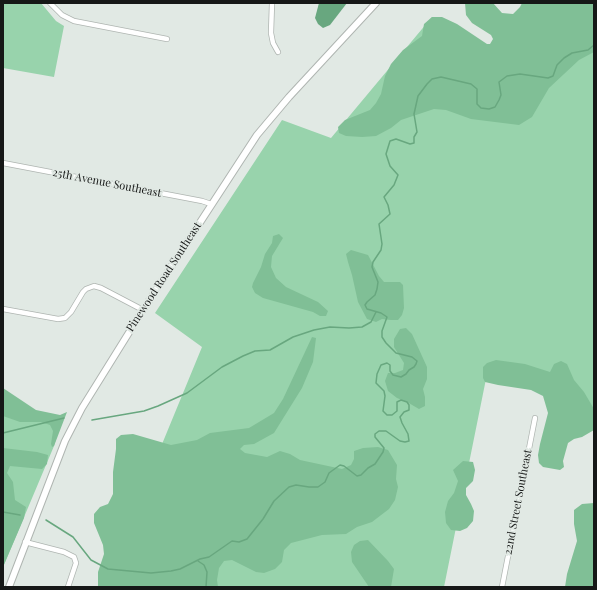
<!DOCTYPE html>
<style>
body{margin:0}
#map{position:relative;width:597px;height:590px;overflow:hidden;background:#e1e9e4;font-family:"Playfair Display",serif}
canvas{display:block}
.frame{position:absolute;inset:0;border:4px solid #161817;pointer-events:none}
</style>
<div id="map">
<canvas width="597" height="590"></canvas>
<div class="frame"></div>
</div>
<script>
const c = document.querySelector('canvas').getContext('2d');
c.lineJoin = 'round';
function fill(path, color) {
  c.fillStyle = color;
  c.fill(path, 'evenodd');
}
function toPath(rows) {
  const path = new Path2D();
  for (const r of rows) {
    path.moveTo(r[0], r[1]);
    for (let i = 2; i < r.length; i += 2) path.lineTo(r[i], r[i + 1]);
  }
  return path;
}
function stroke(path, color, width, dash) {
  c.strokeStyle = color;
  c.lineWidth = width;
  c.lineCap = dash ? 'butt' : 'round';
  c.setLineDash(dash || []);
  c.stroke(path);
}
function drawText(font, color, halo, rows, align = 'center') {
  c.font = font + ' "Playfair Display",serif';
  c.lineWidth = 4;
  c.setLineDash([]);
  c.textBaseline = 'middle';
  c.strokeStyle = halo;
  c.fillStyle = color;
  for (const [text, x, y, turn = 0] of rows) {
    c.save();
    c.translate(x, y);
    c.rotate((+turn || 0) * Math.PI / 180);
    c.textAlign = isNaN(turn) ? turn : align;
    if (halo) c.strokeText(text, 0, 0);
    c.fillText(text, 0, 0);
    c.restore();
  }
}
fill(toPath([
 [3,3,41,3,56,21,64,26,54,77,3,68],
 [594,3,594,410,488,369,444,587,212,587,160,449,202,347,155,313,282,120,331,138,432,17,506,74],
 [3,411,55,421,58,432,54,446,3,567]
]), '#98d3ac');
fill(toPath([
 [465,3,493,3,502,13,513,14,520,7,522,3,594,3,594,52,579,60,549,88,532,117,519,125,471,119,446,110,434,109,401,120,391,128,376,136,362,137,346,136,339,133,338,127,345,120,370,110,376,103,381,94,385,76,391,64,403,50,422,36,424,24,432,17,442,17,457,24,487,44,490,44,493,39,491,35,472,23,466,15],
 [279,234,283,238,272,256,271,267,276,278,286,287,318,302,328,311,326,316,320,316,313,312,263,298,255,293,252,287,253,283,261,267,265,254,272,243,273,236],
 [351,250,368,255,379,276,384,282,400,282,403,285,404,308,402,315,398,320,391,320,382,319,376,322,367,319,358,302,352,275,348,262,346,254],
 [406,328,412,334,427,367,427,379,423,389,425,397,425,406,419,409,407,402,397,398,388,391,385,381,388,373,395,373,403,370,404,363,394,347,394,339,400,329],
 [312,337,316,338,313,362,302,388,274,433,254,444,244,445,240,449,245,453,267,457,280,451,290,454,300,460,342,469,351,465,354,459,354,451,363,448,378,447,388,450,397,465,396,479,398,487,395,500,389,509,372,522,357,527,346,534,322,535,291,543,284,550,282,562,275,569,264,573,256,572,232,560,224,561,219,568,217,580,218,587,98,587,98,572,104,554,103,545,94,523,94,514,100,507,108,504,113,494,113,472,116,449,116,439,121,435,133,434,171,445,197,440,210,433,249,428,274,413,283,399],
 [496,360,525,364,550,372,554,364,561,361,567,364,574,380,584,392,594,409,594,430,582,437,574,439,568,443,563,461,564,467,560,470,543,467,539,463,538,455,540,444,548,413,543,396,531,390,498,385,485,382,483,378,483,367,487,363],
 [3,388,36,410,60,415,67,412,54,446,52,447,51,444,53,431,50,425,41,422,20,422,3,416],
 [3,448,37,452,48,455,47,464,42,469,10,466,7,473,13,482,15,500,26,507,24,518,3,567],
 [463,461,473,462,475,470,473,481,466,488,466,495,471,504,474,511,473,521,467,528,460,531,451,530,446,523,445,512,448,501,454,493,458,481,453,470],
 [594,503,594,587,565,587,567,574,577,541,574,524,574,510,582,504],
 [368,540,388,561,394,569,391,587,369,587,352,562,351,552,354,545,360,541]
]), '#80bf96');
fill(toPath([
 [319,3,347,3,330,25,323,28,318,24,315,18]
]), '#68a77f');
stroke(toPath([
 [92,420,144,411,158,406,187,393,222,367,243,356,255,351,270,350,293,337,314,330,330,327,349,328,362,327,371,322,376,312],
 [3,433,64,418],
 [3,512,20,515],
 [46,520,73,537,91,560,108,569,151,573,171,571,180,569,200,559,209,557,232,541,239,542,247,539,263,519,274,501,289,487,296,485,309,487,318,487,325,482,329,473,340,465,344,466,357,476,361,475,368,468,375,464,383,452,384,448,375,437,375,434,379,431,386,431,400,441,405,442,409,441,408,434,402,423,400,417,404,412,409,410,409,405,407,402,401,400,397,402,397,411,392,415,387,415,383,411,385,396,384,391,376,383,377,374,381,365,387,363,390,365,390,371,393,375,401,377,406,374,409,370,414,367,416,364,417,361,412,357,396,353,386,343,382,337,382,331,387,317,381,313,367,309,365,305,367,302,375,295,377,289,378,282,372,267,373,262,381,250,382,244,379,224,390,214,388,205,384,197,394,185,398,175,390,166,386,154,390,141,396,139,410,144,414,143,414,137,417,132,414,114,418,96,427,84,432,79,441,77,471,84,477,89,477,104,481,108,489,109,495,107,499,100,501,95,499,82,507,76,520,74,548,78,553,76,557,65,564,58,572,53,588,50,594,45],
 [198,561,204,565,207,572,206,587]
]), '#68a77f', 1.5);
const street = toPath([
 [50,3,62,15,74,21,167,39],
 [272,3,271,33,273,43,278,52],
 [3,163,202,201,211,204],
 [3,309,58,319,65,318,71,312,83,292,86,289,94,286,101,288,143,310],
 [25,542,64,552,74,557,76,563,68,587],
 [502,587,535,418]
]);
const secondary = toPath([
 [9,587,65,441,82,408,143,310,257,135,289,97,376,3]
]);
stroke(street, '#afb5b1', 6);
stroke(secondary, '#afb5b1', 8);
stroke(street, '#fff', 4.5);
stroke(secondary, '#fff', 6);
drawText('11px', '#161817', '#e1e9e4', [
 ["25th Avenue Southeast",107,183,11],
 ["Pinewood Road Southeast",164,277,-57],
 ["22nd Street Southeast",518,502,-79]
]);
</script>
